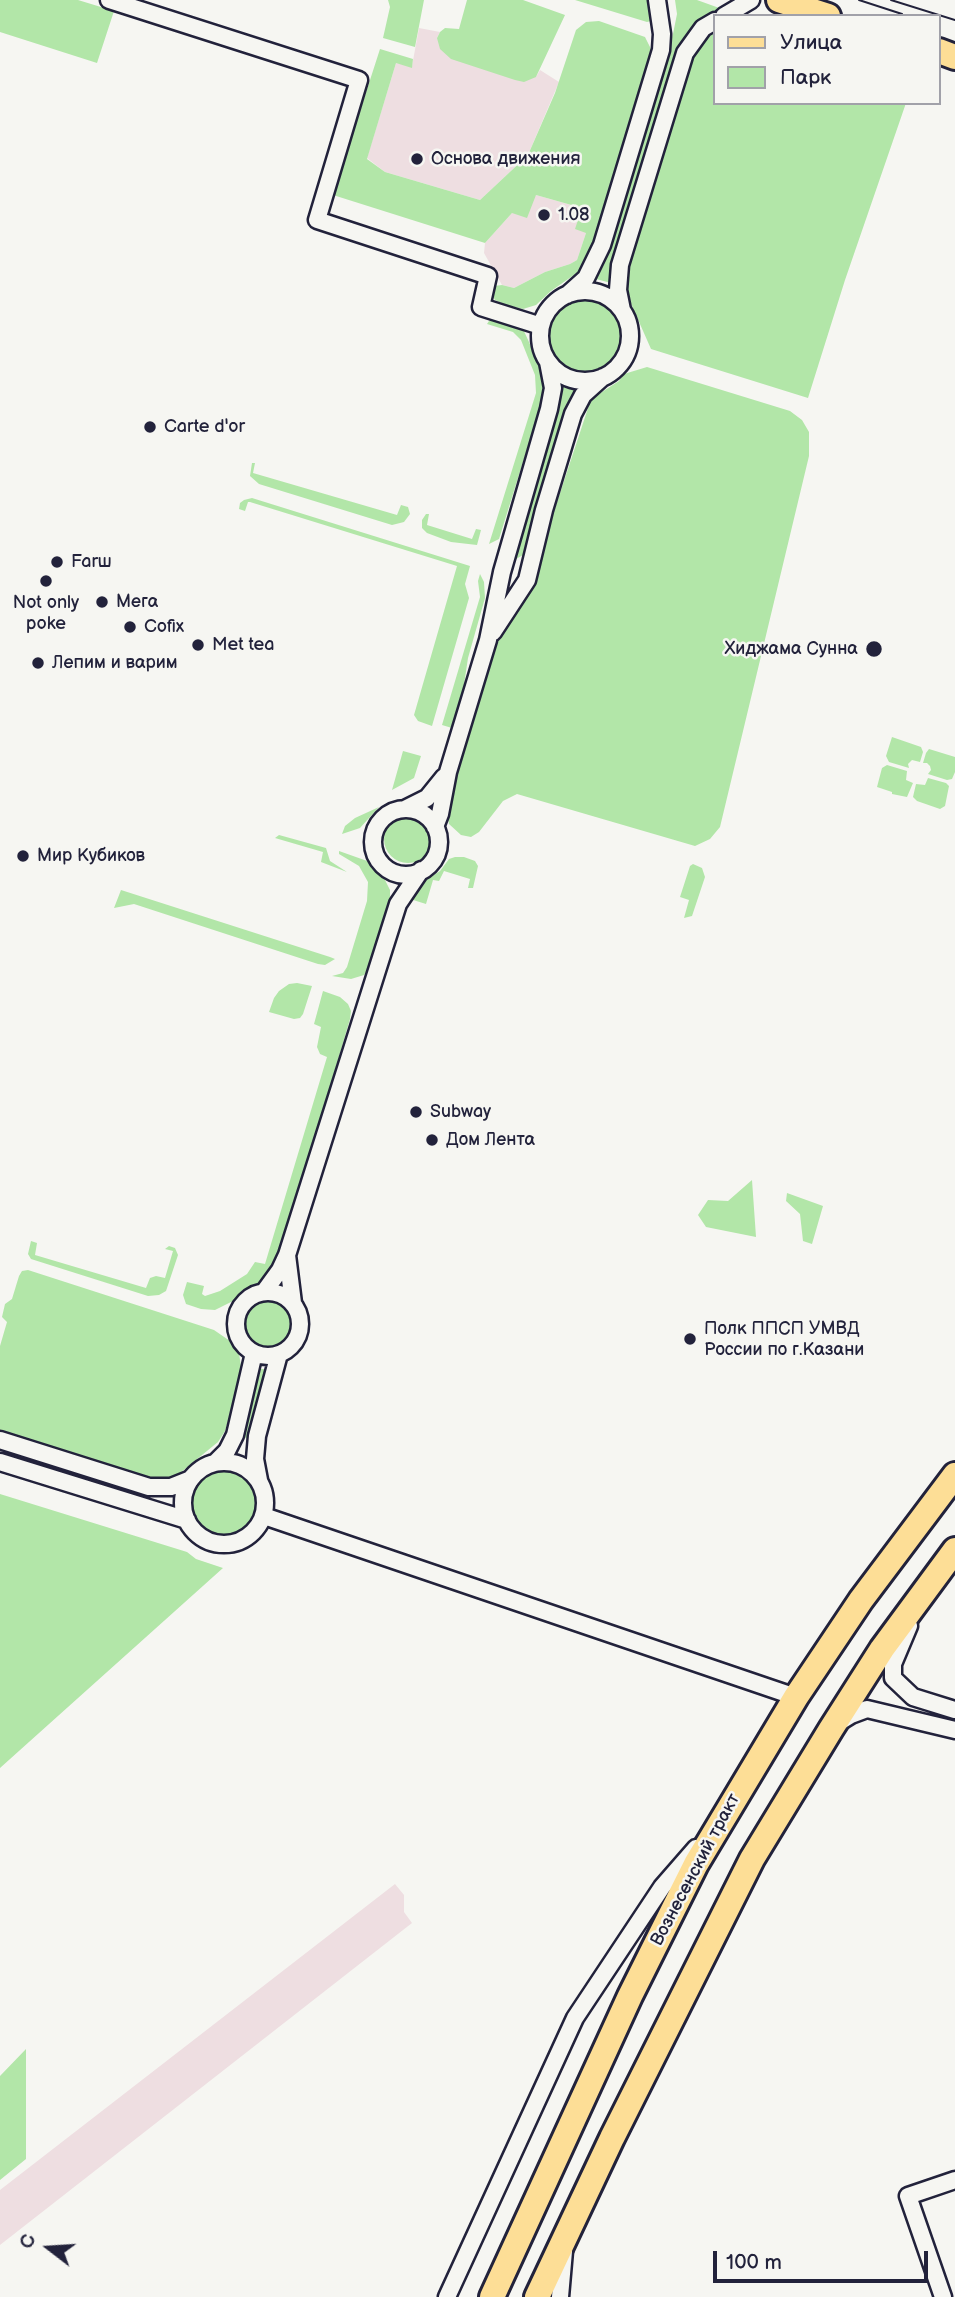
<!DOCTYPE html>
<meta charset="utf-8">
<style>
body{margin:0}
#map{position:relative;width:955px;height:2297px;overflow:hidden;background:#f6f6f2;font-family:"Balsamiq Sans",sans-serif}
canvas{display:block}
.legend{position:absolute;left:713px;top:14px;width:228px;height:91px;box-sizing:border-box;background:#f6f6f2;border:2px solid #a1a1a9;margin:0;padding:9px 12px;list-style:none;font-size:21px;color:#22223b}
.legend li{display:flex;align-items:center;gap:14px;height:35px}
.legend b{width:35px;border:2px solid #a1a1a9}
.north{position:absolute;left:14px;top:2213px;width:70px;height:70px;-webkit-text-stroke:5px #f6f6f2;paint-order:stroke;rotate:287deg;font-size:19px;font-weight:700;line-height:28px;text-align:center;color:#22223b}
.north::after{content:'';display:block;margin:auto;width:24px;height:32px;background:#22223b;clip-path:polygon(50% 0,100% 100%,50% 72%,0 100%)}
.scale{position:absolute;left:713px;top:2251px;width:215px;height:32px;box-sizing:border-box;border:4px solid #22223b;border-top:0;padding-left:9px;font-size:21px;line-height:24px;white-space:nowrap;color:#22223b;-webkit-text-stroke:5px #f6f6f2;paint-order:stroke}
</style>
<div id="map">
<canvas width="955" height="2297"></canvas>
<ul class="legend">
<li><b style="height:9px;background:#fdde96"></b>Улица</li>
<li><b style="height:19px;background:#b2e6a8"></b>Парк</li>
</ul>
<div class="north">С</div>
<div class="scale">100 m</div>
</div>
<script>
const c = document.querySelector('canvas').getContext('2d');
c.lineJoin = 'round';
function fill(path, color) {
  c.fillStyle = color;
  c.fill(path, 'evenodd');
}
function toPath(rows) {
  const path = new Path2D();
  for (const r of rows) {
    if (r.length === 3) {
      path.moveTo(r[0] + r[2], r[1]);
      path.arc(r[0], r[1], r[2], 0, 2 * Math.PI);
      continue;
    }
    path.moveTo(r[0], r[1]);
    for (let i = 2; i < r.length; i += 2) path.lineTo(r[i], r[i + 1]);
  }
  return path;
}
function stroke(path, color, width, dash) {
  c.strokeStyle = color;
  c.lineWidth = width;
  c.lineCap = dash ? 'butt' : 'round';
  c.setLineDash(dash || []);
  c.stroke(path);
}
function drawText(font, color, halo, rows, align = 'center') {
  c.font = font + ' "Balsamiq Sans",sans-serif';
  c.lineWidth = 5;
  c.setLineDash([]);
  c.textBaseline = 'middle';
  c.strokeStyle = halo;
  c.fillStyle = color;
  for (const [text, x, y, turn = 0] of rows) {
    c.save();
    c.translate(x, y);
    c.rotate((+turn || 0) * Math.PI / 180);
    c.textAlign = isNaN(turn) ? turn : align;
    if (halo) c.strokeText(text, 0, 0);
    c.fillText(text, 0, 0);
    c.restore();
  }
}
fill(toPath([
 [419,28,440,32,437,38,536,77,540,70,559,82,528,155,480,200,385,172,367,158,396,63,412,66],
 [536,195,582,208,586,233,577,260,570,264,545,272,514,288,502,285,484,253,485,243,512,213],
 [395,1884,404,1895,404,1912,412,1923,0,2245,0,2190]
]), '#eedee1');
fill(toPath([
 [0,0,78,0,114,11,97,63,0,32],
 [388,0,424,0,415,47,383,38,390,7],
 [467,0,523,0,565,15,536,77,524,82,515,80,451,59,440,49,437,38,440,32,445,28,459,29],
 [575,0,652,0,655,20,647,22],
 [675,0,697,0,722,9,696,25,685,37,678,53,611,271,611,283,596,279,673,34,677,14],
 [599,21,645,37,652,51,590,252,581,270,551,291,536,305,523,309,506,305,495,300,492,294,494,286,502,285,514,288,545,272,570,264,577,260,586,233,575,229,582,208,536,195,527,218,512,213,485,243,333,195,380,49,413,59,412,68,396,63,367,159,385,172,480,200,528,155,555,93,576,30,586,22],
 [715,32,715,103,906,103,845,280,808,398,651,349,625,290,626,276,693,59,704,40],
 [586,337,37],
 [495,320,523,329,546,379,541,404,499,539,489,544,536,393,535,375,521,340,513,332,487,324,489,321],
 [647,367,790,411,802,420,809,432,809,456,720,827,710,839,695,846,517,794,503,801,479,832,471,837,461,835,449,824,446,807,501,624,534,572,591,399,619,381,624,374],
 [562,386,576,391,572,396,523,555,511,562],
 [252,463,255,463,253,473,397,515,401,505,408,507,410,514,404,522,392,525,259,484,250,476],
 [252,498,470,566,465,584,469,598,432,726,418,721,414,715,457,566,250,502,248,502,245,511,239,509,240,503,244,500],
 [426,514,429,514,427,525,472,539,476,529,481,530,477,545,451,542,427,533,422,528,422,520],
 [480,574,484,582,485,598,468,658,462,698,452,728,442,725,480,597,478,581],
 [892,737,921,747,923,752,920,762,912,760,908,764,909,768,889,762,886,756],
 [929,749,955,757,955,772,952,779,947,780,928,774,931,770,930,766,927,763,923,763,926,753],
 [403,751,421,756,414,778,392,790],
 [887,765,907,771,906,780,913,783,907,797,892,794,892,792,877,787,882,768],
 [928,778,946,783,949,786,945,806,940,809,917,801,913,797,916,784,925,785],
 [379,807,360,828,342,834,345,826,355,818],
 [408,839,24],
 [279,835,326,848,330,861,347,872,321,862,323,852,275,838],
 [339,851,370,862,383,876,390,890,390,898,368,969,364,975,351,979,332,976,343,973,347,967,367,901,368,882,359,866,339,854],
 [455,857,464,857,475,861,478,866,473,888,468,888,470,879,444,871,439,881,433,880,426,904,410,899,365,1040,363,1039,409,898,418,885,440,871,449,859],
 [693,864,702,868,705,877,692,916,684,918,689,900,680,897,690,866],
 [121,890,330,957,335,959,325,965,318,964,134,904,114,908],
 [297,983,312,986,303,1014,300,1018,294,1019,269,1012,274,998,279,991,289,984],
 [323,991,340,997,348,1004,351,1011,350,1019,276,1271,269,1279,243,1290,233,1301,215,1310,201,1309,186,1304,183,1295,187,1282,204,1286,202,1294,205,1296,220,1291,247,1274,255,1262,265,1264,327,1057,320,1054,317,1047,321,1027,314,1024],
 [752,1180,756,1237,706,1227,698,1215,708,1200,728,1201],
 [787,1193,823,1206,812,1244,803,1241,800,1214,786,1201],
 [31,1241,37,1243,35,1255,146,1288,150,1278,156,1276,165,1278,173,1251,165,1249,169,1246,175,1248,178,1255,166,1291,159,1295,148,1296,31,1259,28,1254],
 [28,1270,214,1330,230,1341,239,1353,242,1374,225,1431,218,1442,175,1477,166,1481,154,1480,0,1433,0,1346,7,1322,2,1317,5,1304,12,1299,19,1276,22,1271],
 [270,1326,26],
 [261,1369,272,1369,250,1437,247,1439,241,1434],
 [224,1503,35],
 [0,1494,187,1552,196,1559,223,1568,0,1768],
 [26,2049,26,2159,0,2180,0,2076]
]), '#b2e6a8');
const street = toPath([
 [109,0,359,80,317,220,488,276,481,307,541,326],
 [724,16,751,0],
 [585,336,45],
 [567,295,586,278,602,245,661,50,662,34,657,0],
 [622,310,618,290,620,265,685,53,703,28,715,21],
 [493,632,527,580,544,510,573,414,583,395,603,377],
 [405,809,427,798,444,777],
 [406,842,33],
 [435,827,440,814,448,772,488,640,502,572,549,409,553,388,548,362],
 [287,1255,293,1303],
 [268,1324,32],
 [264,1292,280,1270,287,1255,398,904,421,870],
 [0,1440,149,1487,171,1487,191,1479],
 [0,1462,187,1520],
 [224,1503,41],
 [215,1463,227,1451,235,1435,254,1353],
 [259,1480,255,1459,257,1436,279,1354],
 [264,1516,796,1697],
 [909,1626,893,1664,893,1678,913,1697,955,1710],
 [838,1723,851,1715,867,1709,955,1730],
 [447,2297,575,2018,662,1887,696,1848],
 [560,2297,564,2251],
 [943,2297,908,2196,955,2180]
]);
const primary = toPath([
 [779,0,828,16],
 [939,51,955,57],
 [492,2297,630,1996,696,1864,796,1697,861,1600,955,1475],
 [537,2297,612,2138,752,1859,831,1729,882,1649,955,1550]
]);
stroke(street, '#22223b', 21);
stroke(primary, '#22223b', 30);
stroke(street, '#f6f6f2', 16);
stroke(primary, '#fdde96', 24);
stroke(toPath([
 [859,0,902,14],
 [891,0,955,20]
]), '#22223b', 2);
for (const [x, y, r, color] of [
 [417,159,7,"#22223b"],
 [544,215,7,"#22223b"],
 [150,427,7,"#22223b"],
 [57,562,7,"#22223b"],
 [46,581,7,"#22223b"],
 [102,602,7,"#22223b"],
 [130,627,7,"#22223b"],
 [198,645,7,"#22223b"],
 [874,649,9,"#22223b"],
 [38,663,7,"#22223b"],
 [23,856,7,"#22223b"],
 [416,1112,7,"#22223b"],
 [432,1140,7,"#22223b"],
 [690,1339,7,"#22223b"]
]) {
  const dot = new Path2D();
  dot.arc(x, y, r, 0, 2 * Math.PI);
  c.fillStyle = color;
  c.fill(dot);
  stroke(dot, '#f6f6f2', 2.5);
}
drawText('18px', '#22223b', '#f6f6f2', [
 ["Основа движения",431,159],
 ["1.08",558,215],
 ["Carte d'or",164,427],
 ["Farш",71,562],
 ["Мега",116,602],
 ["Not only",46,603,"center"],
 ["poke",46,624,"center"],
 ["Cofix",144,627],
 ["Met tea",212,645],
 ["Хиджама Сунна",858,649,"right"],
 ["Лепим и варим",52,663],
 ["Мир Кубиков",37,856],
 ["Subway",430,1112],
 ["Дом Лента",446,1140],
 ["Полк ППСП УМВД",704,1329],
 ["России по г.Казани",704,1350]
], 'left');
drawText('18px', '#22223b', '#f6f6f2', [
 ["Вознесенский тракт",696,1870,-62]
]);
</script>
